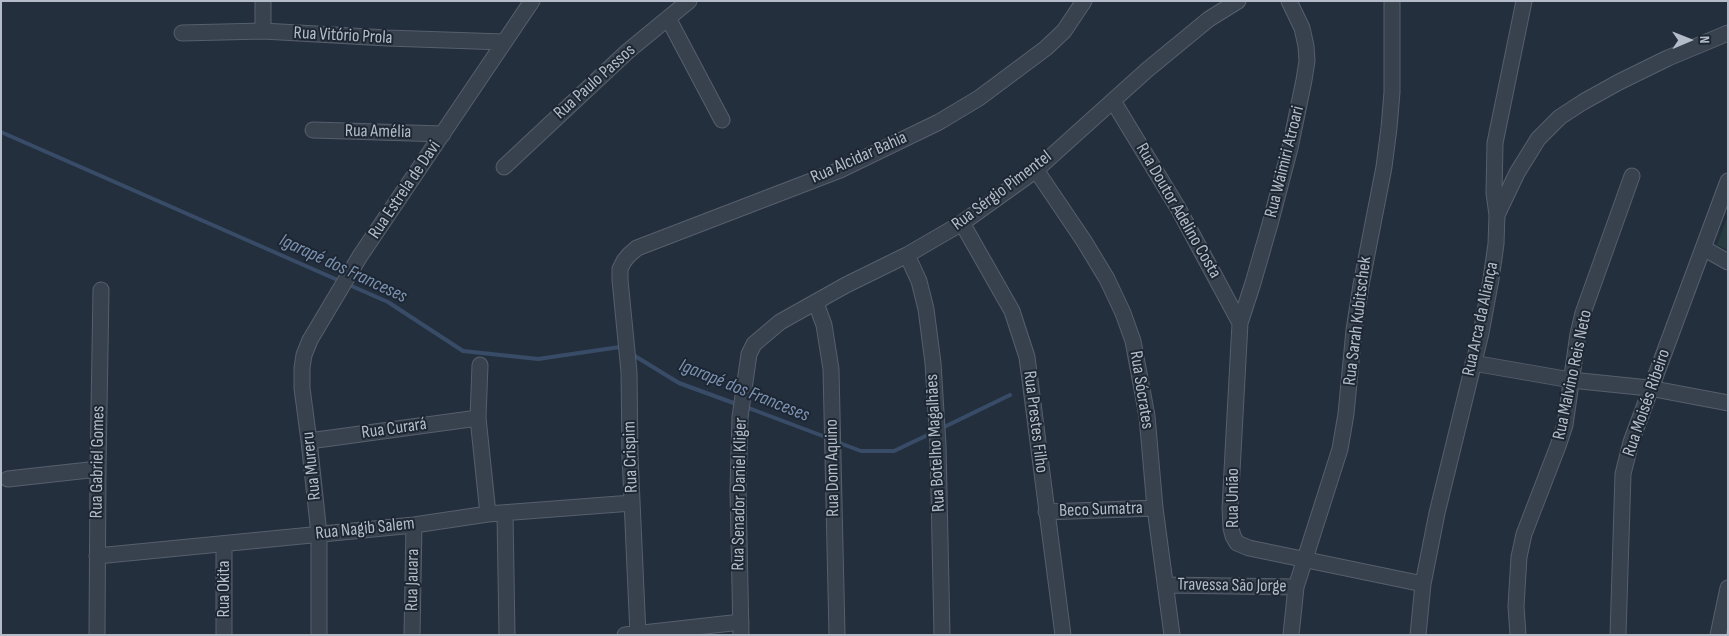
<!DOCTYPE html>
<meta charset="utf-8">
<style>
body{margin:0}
#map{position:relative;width:1729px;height:636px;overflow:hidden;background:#242f3e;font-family:"Sofia Sans Condensed",sans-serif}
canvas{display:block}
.frame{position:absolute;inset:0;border:2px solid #b4bcc9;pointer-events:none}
.north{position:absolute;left:1664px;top:15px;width:50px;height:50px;-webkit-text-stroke:4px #1d2633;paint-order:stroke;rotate:89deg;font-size:14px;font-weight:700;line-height:20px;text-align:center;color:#b4bcc9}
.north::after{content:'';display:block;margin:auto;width:18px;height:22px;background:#b4bcc9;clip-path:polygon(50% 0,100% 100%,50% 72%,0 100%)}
</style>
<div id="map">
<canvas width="1729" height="636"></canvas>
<div class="frame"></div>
<div class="north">N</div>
</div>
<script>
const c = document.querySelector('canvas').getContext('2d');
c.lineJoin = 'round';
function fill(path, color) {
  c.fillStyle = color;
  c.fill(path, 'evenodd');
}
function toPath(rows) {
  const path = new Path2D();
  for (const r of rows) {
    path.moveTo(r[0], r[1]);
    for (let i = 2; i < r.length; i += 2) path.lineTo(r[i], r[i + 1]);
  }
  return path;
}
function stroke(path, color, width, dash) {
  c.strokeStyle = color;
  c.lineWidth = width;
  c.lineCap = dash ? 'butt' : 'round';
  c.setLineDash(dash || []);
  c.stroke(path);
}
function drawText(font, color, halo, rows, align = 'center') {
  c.font = font + ' "Sofia Sans Condensed",sans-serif';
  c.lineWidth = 4;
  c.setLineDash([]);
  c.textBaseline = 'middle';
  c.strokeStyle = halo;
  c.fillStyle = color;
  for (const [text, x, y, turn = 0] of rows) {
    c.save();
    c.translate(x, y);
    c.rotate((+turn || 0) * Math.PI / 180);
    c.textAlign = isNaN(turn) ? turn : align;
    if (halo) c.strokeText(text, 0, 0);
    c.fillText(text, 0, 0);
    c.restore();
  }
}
fill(toPath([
 [1728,215,1728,250,1717,245]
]), '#263c3f');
stroke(toPath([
 [1,132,340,281],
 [347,284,388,302,463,351,538,359,620,347,622,349],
 [630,353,679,383,739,405],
 [746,407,828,438],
 [940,429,1010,395],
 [837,442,861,451,894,451,934,432]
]), '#394c67', 4);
const street = toPath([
 [263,1,263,31],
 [1289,1,1302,28,1306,46,1307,61,1304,80,1290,148,1270,224,1253,283,1240,323,1230,508,1231,528,1233,536,1237,543,1249,548,1423,584],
 [668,18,722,120],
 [182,33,263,31,387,38,504,42],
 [1113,101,1178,208,1240,323],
 [313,130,443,134],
 [504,167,628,51,689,1],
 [1036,170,1084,241,1107,279,1123,313,1133,341,1147,416,1155,508,1172,635],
 [1497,215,1517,173,1538,139,1560,117,1583,102,1619,82,1668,58,1728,33],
 [962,223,1012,311,1027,357,1063,635],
 [1703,248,1728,262],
 [907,255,919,281,926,309,933,363,938,445,942,635],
 [816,303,824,325,831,369,837,635],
 [1473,363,1571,380,1649,388,1728,403],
 [480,365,478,418,488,514],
 [309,441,478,418],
 [8,479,98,469],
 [1046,512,1155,508],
 [505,514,507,635],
 [97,556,414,525,488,514,632,503],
 [1167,585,1296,587],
 [97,635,98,469,101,290],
 [224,635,224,544],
 [319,635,319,534,309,441,302,388,302,368,304,355,310,340,360,256,532,1],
 [412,635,414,525],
 [625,635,741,622],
 [638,635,630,456,629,372,620,280,620,269,624,261,629,255,637,248,840,170,939,122,979,98,1046,48,1064,31,1084,1],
 [741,635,738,490,740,417,749,354,754,344,780,322,846,285,907,255,962,223,1036,170,1147,70,1209,19,1238,1],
 [1291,635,1296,587,1340,449,1346,414,1354,330,1361,285,1384,167,1389,128,1392,92,1392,1],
 [1418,635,1423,584,1437,513,1481,333,1491,279,1496,244,1497,215,1494,193,1495,143,1524,1],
 [1518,635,1516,606,1519,557,1524,534,1558,446,1565,425,1578,334,1583,313,1632,176],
 [1618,635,1623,474,1631,442,1728,181],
 [1718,635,1728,588]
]);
stroke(street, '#565f6c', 17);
stroke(street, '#38414e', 15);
drawText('18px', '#b4bcc9', '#1d2633', [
 ["Rua Vitório Prola",343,36,3],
 ["Rua Paulo Passos",595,82,-42],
 ["Rua Amélia",378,132,1],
 ["Rua Alcidar Bahia",859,158,-24],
 ["Rua Waimiri Atroari",1285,162,-76],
 ["Rua Estrela de Davi",405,190,-56],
 ["Rua Sérgio Pimentel",1002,191,-37],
 ["Rua Doutor Adelino Costa",1178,211,60],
 ["Rua Arca da Aliança",1481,319,-78],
 ["Rua Sarah Kubitschek",1358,321,-83],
 ["Rua Malvino Reis Neto",1573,375,-78],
 ["Rua Sócrates",1141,390,81],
 ["Rua Moisés Ribeiro",1647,403,-71],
 ["Rua Prestes Filho",1035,422,83],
 ["Rua Curará",394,429,-8],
 ["Rua Botelho Magalhães",936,443,-93],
 ["Rua Crispim",631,457,-92],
 ["Rua Gabriel Gomes",98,462,-89],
 ["Rua Mureru",312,466,-96],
 ["Rua Dom Aquino",833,468,-91],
 ["Rua Senador Daniel Kliger",740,494,-89],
 ["Rua União",1233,498,-90],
 ["Beco Sumatra",1101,510,-2],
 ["Rua Nagib Salem",365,529,-6],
 ["Rua Jauara",413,580,-89],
 ["Travessa São Jorge",1232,586,1],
 ["Rua Okita",224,589,-90]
]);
drawText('italic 19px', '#7c92b1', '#1d2633', [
 ["Igarapé dos Franceses",343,269,25],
 ["Igarapé dos Franceses",744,391,22]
]);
</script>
